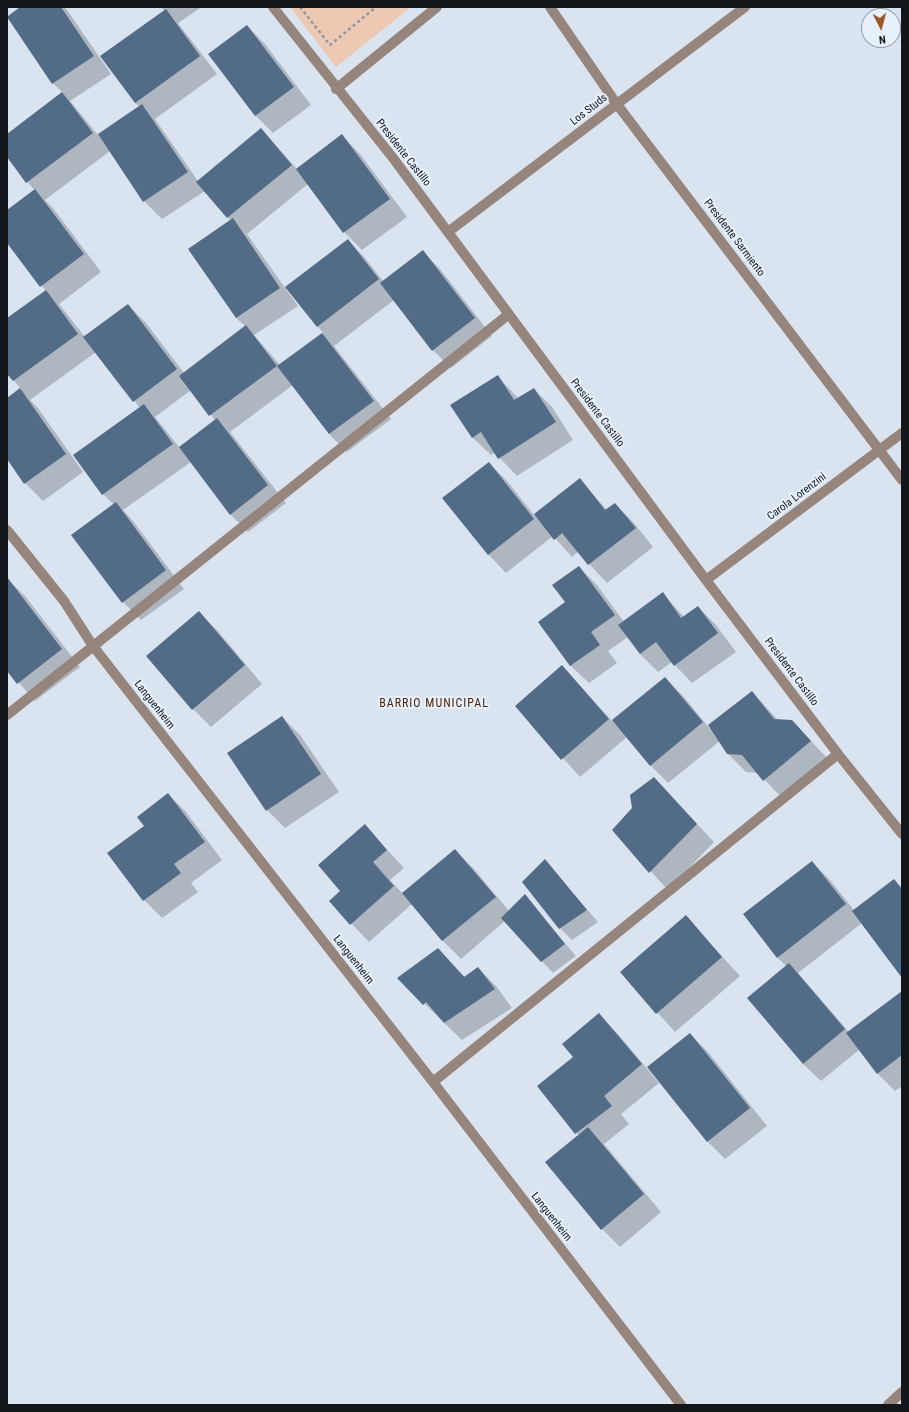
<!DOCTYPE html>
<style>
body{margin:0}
#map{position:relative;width:909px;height:1412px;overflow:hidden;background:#dae4f0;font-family:"Roboto Condensed",sans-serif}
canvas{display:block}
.frame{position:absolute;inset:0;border:8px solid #121519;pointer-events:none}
.north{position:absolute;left:861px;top:8px;width:40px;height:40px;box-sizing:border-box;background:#e7f1fd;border:1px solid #9299a2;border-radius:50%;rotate:174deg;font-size:11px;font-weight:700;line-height:16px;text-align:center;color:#121519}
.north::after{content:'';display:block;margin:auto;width:14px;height:18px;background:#9c572b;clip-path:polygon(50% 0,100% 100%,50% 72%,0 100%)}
</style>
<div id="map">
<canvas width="909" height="1412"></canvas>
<div class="frame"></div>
<div class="north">N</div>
</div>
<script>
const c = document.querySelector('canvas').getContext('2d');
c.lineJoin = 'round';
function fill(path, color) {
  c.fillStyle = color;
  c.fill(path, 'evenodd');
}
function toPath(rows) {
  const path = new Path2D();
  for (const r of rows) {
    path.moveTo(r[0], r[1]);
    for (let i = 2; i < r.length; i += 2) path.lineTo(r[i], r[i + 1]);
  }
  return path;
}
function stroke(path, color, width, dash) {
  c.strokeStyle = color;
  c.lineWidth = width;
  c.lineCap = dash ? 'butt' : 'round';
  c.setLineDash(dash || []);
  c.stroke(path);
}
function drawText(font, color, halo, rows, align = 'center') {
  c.font = font + ' "Roboto Condensed",sans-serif';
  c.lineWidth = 4;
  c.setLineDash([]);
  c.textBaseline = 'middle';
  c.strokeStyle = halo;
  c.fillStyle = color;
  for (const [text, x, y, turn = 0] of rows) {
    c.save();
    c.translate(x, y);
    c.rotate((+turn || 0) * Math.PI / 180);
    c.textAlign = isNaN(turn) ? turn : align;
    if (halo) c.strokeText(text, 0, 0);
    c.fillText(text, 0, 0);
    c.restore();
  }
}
fill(toPath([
 [290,7,411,7,336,67]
]), '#edc8b3');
fill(toPath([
 [21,7,65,7,111,74,70,101,98,135,140,107,135,103,165,11,161,7,202,7,178,23,217,74,155,119,198,181,261,129,297,169,342,136,360,154,407,217,362,250,344,232,308,184,247,234,285,288,348,240,365,258,383,281,422,251,440,269,492,336,451,368,433,350,394,300,334,346,391,419,347,452,329,434,293,385,230,432,286,503,248,532,230,514,191,462,123,510,133,521,184,589,141,620,123,602,114,505,103,494,140,408,96,352,30,400,38,408,83,472,43,501,25,483,7,457,7,399,21,389,7,372,7,319,46,291,7,241,7,212,35,191,7,157,7,135,63,93,53,83,8,16],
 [110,151,144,201,162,219,205,191,231,221,236,318,246,327,184,373,146,323,128,305,85,337,59,304,101,272,53,208,45,200],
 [287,288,323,333,280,365,254,335,298,306,286,289],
 [191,390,215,420,180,448,155,417],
 [247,26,265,44,311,105,273,133,255,115],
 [497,376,519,399,534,389,552,407,573,440,517,476,495,453,491,455,473,438,452,405],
 [489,463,507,481,534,515,580,480,607,510,615,504,633,522,653,547,607,583,578,552,572,557,553,536,506,573,489,555,444,498],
 [579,567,597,585,624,622,663,594,684,617,698,607,716,625,736,652,692,683,672,662,658,672,640,654,628,637,608,651,617,663,589,683,571,666,539,622,566,603],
 [7,579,25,596,80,667,35,701,7,669],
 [199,613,217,630,262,684,211,727,193,709],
 [562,666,612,721,665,678,683,696,711,730,752,692,778,720,792,721,828,759,782,798,758,773,746,772,728,754,720,741,668,783,650,765,627,737,580,777,516,706],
 [282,717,300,735,339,792,285,828,267,810],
 [654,778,714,842,668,890,613,830,633,808],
 [168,794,186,812,222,860,191,883,198,892,162,918,144,900,145,826],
 [365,826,404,868,390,880,403,894,455,851,473,868,509,911,525,896,576,956,553,973,505,921,461,959,443,941,412,904,369,942,330,901,342,891],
 [545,861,598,922,572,940,560,928],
 [812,862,830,880,854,910,894,880,902,888,902,976,862,923,798,973,849,1032,902,993,902,1086,895,1091,877,1073,860,1049,821,1081,803,1064,786,966,777,957],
 [686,917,740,976,675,1032,621,972],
 [438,949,465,977,478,968,496,986,512,1008,462,1040,398,978],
 [599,1015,617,1033,659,1083,621,1114,629,1124,604,1144,661,1212,620,1247,602,1229,579,1136,538,1086,574,1057],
 [690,1034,708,1052,767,1126,725,1159,707,1141]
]), '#0003');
fill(toPath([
 [20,7,61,7,94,56,52,84,7,17],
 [166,9,200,56,135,103,100,56],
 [247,25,294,87,255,116,208,54],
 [62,92,93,133,26,183,7,157,7,134],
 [142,104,188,172,143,202,98,134],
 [261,128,292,165,227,218,196,182],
 [342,134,390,199,343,233,296,169],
 [35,189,84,254,40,287,7,243,7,210],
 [233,218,280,288,236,318,188,249],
 [348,239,379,279,317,327,285,287],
 [423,250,475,318,432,351,380,283],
 [46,290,78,334,13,381,7,374,7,318],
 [128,304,177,369,133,402,83,337],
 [246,325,277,366,209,416,179,376],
 [322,333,374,401,329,434,277,366],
 [498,375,514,400,534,388,556,422,498,459,481,432,472,438,450,405],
 [20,388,66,454,24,484,7,459,7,398],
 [144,404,173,444,102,495,73,455],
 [217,418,268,485,230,515,179,447],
 [489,462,534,519,488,555,442,498],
 [580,478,605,510,615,503,636,528,588,565,562,533,554,540,534,514],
 [116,502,166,570,122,603,71,535],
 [579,566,615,615,591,632,600,645,570,666,538,622,565,602,552,585],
 [7,577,62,649,17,684,7,671],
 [663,592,681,618,698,606,718,633,674,666,656,642,640,654,618,625],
 [199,611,245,665,192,710,146,656],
 [562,665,609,719,561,760,515,706],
 [665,677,703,722,650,766,612,720],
 [752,691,774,719,792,720,811,741,763,781,742,755,727,754,708,725],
 [282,716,321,774,266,811,227,753],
 [654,777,697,824,649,873,612,830,632,808,630,795],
 [168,793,205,842,174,864,181,873,143,901,107,853,144,826,137,817],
 [365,824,387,850,373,862,394,886,350,925,329,901,340,891,318,865],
 [455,849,496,897,442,941,402,893],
 [545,859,587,910,559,929,522,882],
 [812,861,846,904,777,958,743,914],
 [894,879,902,889,902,978,852,911],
 [525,894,565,944,541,962,501,918],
 [686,915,722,957,656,1014,620,972],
 [438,948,464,977,478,967,495,989,444,1023,426,1002,423,1005,397,978],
 [789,963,845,1029,803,1064,747,998],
 [902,991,902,1055,877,1074,846,1033],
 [599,1013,642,1064,604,1096,612,1106,575,1134,537,1086,573,1057,562,1044],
 [690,1033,750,1108,707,1142,647,1067],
 [588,1127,644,1194,601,1230,545,1162]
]), '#526b87');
stroke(toPath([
 [300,7,330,45,376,7]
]), '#8e969f', 2.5, [3, 3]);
stroke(toPath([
 [273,7,393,158,706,580,838,754,902,834],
 [550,7,616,103,902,480],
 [336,89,437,7],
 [448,232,745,7],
 [7,530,64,601,93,646,433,1082,681,1405],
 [706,580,902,433],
 [7,715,509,314],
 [433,1082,838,754],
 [888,1405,902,1392]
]), '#95857c', 10);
drawText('11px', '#121519', '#e7f1fd', [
 ["Los Studs",589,110,-38],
 ["Presidente Castillo",403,153,52],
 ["Presidente Sarmiento",734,238,53],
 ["Presidente Castillo",597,413,53],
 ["Carola Lorenzini",797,497,-37],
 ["Presidente Castillo",791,672,53],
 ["Languenheim",154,705,52],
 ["Languenheim",353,960,52],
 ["Languenheim",551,1217,52]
]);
c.letterSpacing = '1px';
drawText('12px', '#512403', '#e7f1fd', [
 ["BARRIO MUNICIPAL",434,704]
]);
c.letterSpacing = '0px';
</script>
